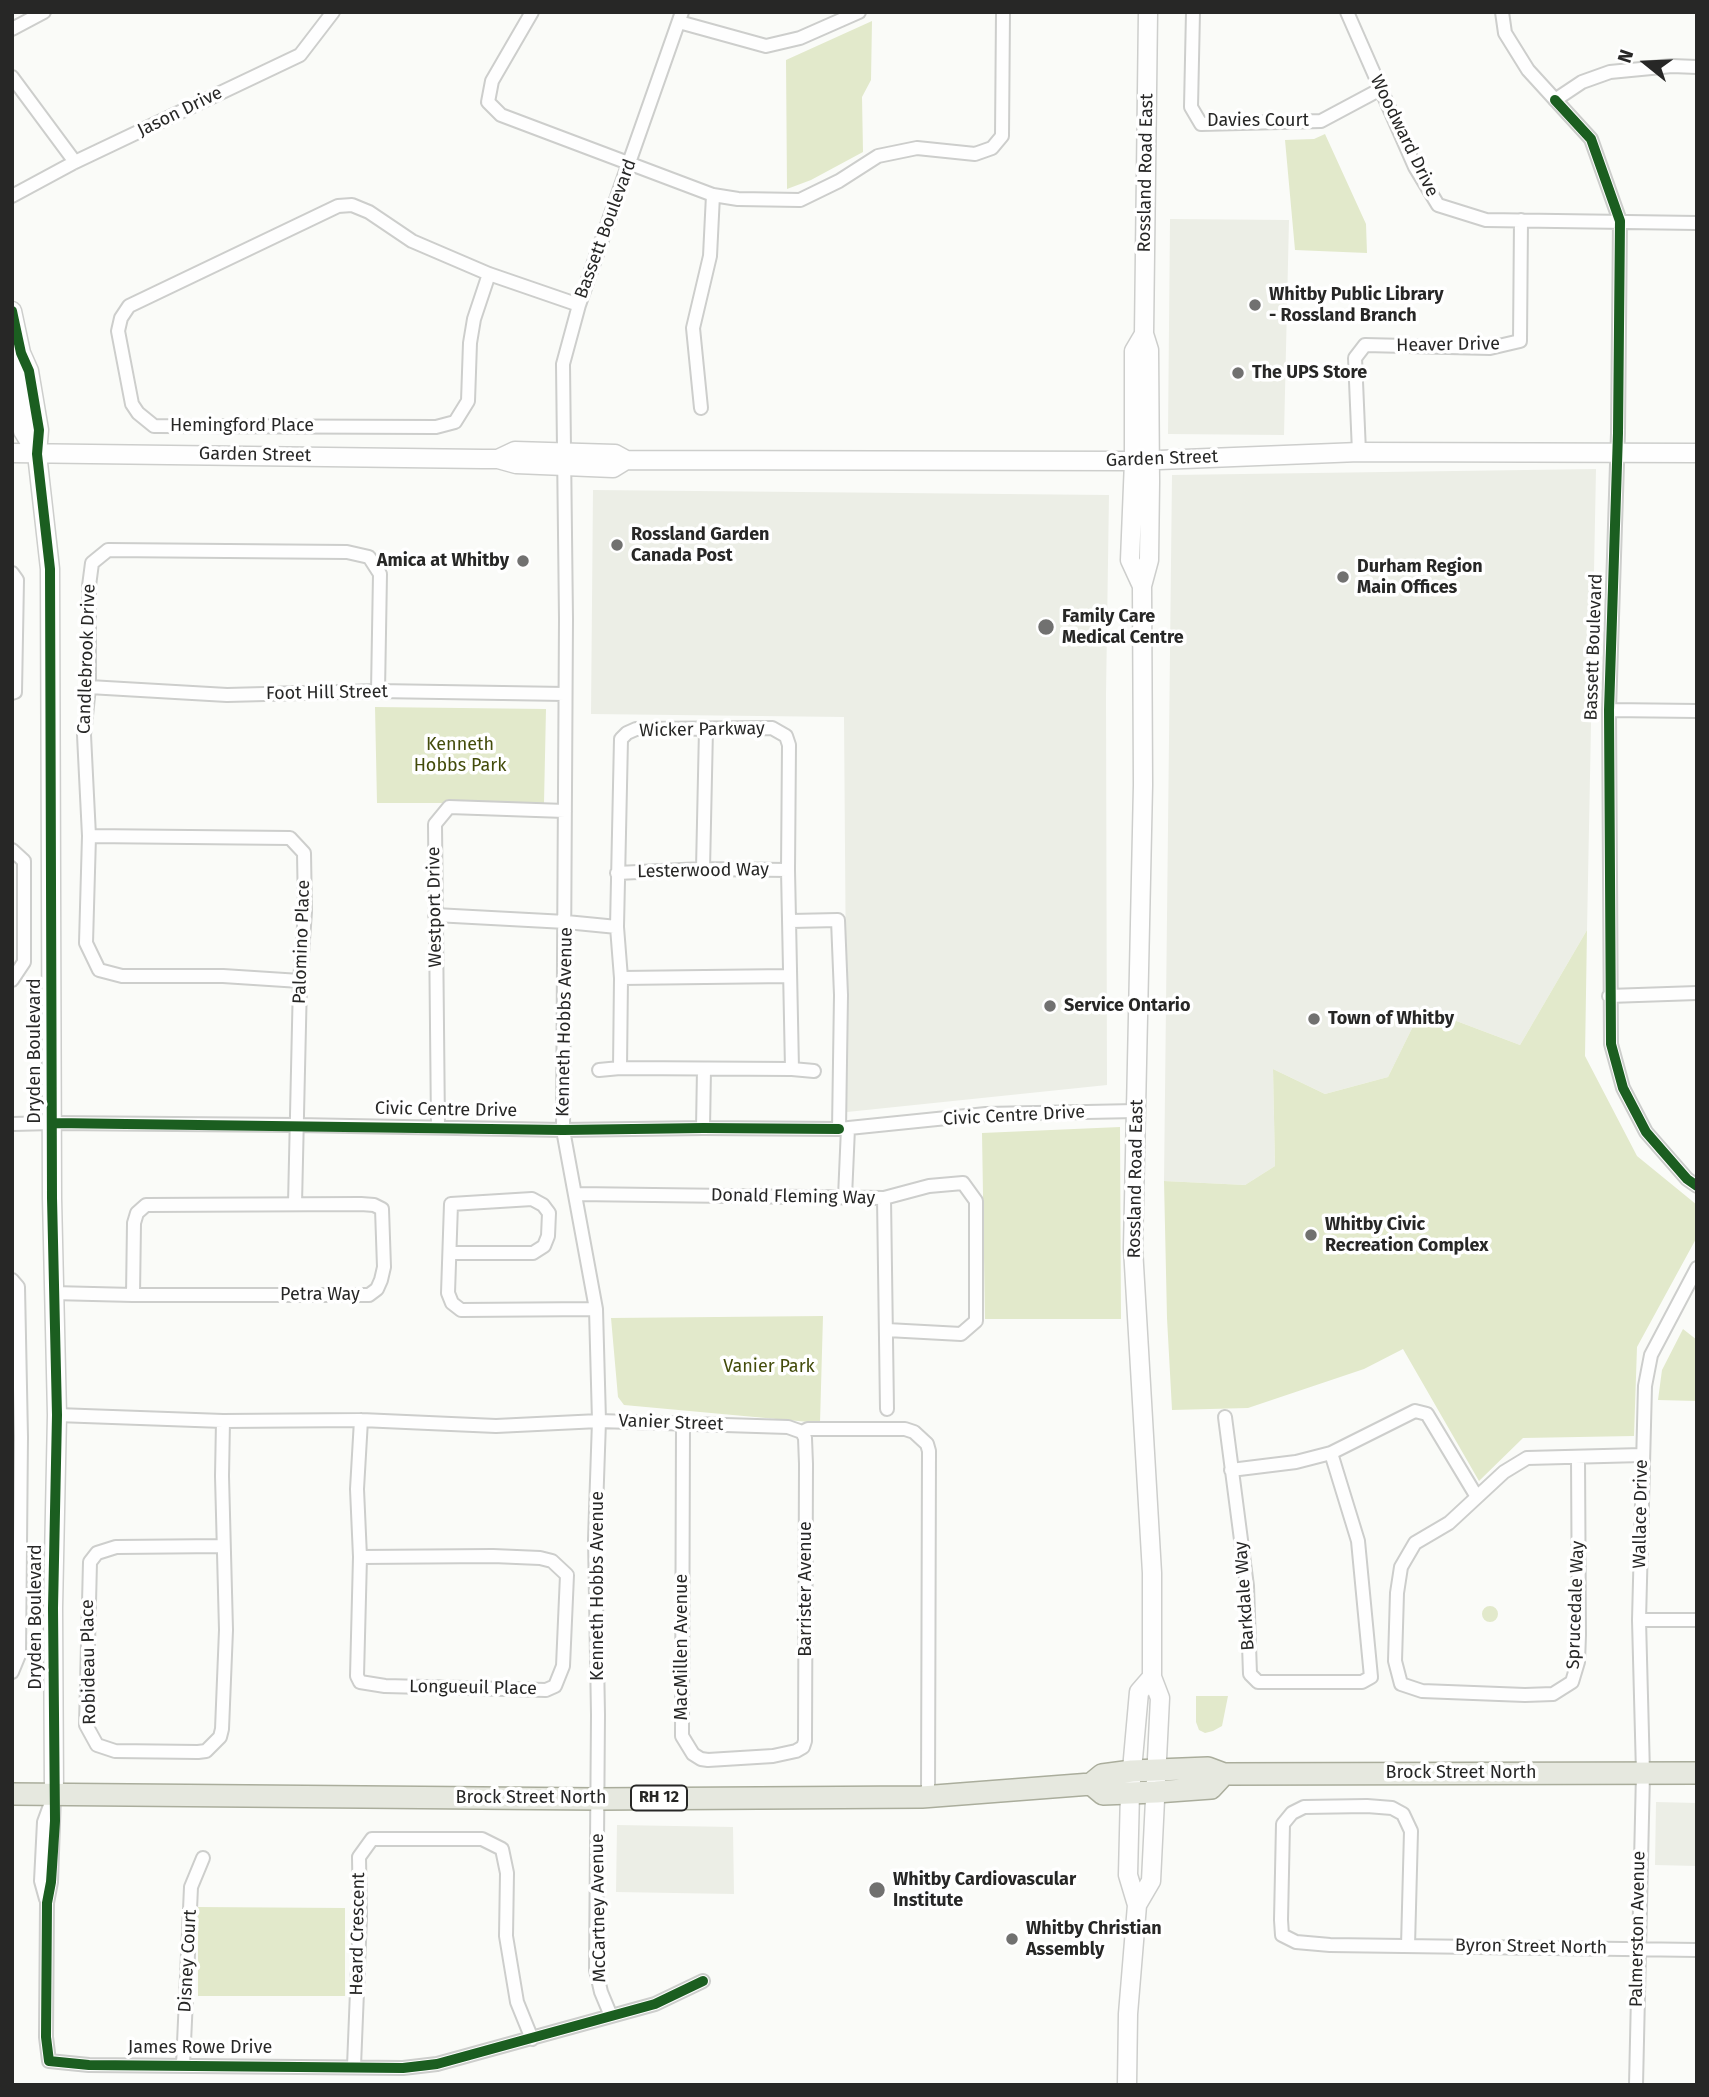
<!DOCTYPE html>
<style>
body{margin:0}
#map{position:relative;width:1709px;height:2097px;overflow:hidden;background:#fafbf8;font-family:"Fira Sans",sans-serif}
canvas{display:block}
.frame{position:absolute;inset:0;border:14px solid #272726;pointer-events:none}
.north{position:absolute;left:1611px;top:28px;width:70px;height:70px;-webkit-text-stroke:5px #fff;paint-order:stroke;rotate:288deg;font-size:19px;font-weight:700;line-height:28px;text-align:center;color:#272726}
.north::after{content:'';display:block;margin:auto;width:24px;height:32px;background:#272726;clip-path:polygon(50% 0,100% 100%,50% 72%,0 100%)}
</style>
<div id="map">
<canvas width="1709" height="2097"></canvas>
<div class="frame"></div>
<div class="north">N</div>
</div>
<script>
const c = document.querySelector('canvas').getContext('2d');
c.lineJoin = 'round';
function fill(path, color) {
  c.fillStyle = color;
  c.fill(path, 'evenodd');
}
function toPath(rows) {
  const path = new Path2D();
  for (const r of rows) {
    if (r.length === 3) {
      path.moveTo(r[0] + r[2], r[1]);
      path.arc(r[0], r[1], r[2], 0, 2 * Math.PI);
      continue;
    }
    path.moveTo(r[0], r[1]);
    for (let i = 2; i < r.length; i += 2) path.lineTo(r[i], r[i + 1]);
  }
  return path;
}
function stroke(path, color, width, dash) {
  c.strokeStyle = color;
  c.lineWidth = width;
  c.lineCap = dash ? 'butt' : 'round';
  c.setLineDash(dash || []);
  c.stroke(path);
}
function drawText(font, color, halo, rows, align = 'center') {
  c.font = font + ' "Fira Sans",sans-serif';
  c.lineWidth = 7;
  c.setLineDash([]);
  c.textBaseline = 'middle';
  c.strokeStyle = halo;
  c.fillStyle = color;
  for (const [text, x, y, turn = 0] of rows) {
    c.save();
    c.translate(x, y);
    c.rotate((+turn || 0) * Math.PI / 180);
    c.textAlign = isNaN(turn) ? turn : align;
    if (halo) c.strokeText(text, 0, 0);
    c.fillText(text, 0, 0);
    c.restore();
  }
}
fill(toPath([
 [1170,219,1289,220,1284,435,1168,434],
 [1596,469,1587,930,1520,1045,1422,1008,1388,1077,1325,1094,1273,1069,1275,1166,1245,1185,1164,1181,1172,475],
 [593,490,1109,495,1106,695,1107,1085,847,1112,844,717,591,714],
 [1656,1802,1697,1803,1697,1866,1655,1865],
 [617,1825,733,1827,734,1894,616,1892]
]), '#eceee6');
fill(toPath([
 [872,21,871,80,862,97,863,152,811,180,787,189,786,60],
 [1325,134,1366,224,1367,253,1295,250,1285,140,1314,139],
 [375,707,546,709,544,803,377,803],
 [1587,930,1585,1056,1637,1156,1697,1205,1697,1237,1637,1347,1634,1436,1523,1438,1479,1481,1403,1349,1364,1369,1248,1408,1172,1410,1167,1318,1164,1181,1245,1185,1275,1166,1273,1069,1325,1094,1388,1077,1422,1008,1520,1045],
 [1120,1127,1121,1319,985,1319,982,1133],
 [823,1316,820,1423,624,1405,618,1397,611,1318],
 [1683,1329,1697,1340,1697,1401,1658,1400,1662,1370],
 [1490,1614,8],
 [1196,1696,1228,1696,1222,1726,1213,1731,1205,1733,1199,1730,1196,1722],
 [198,1907,345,1908,345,1996,198,1996]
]), '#e2e9cb');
const street = toPath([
 [532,12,492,81,488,102,501,115,713,195,738,199,800,200,839,181,878,156,917,148,975,154,992,148,1002,136,1003,12],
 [1193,12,1191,107,1201,124,1321,121,1379,90],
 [1347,12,1415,167,1438,205,1486,220,1697,223],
 [1502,12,1505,33,1528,70,1591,139,1620,221,1618,433,1609,710,1611,1044,1623,1088,1646,1132,1687,1179,1697,1186],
 [679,22,766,46,800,38,859,12],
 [12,29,44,12],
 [12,77,75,162],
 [1555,100,1582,82,1610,72,1672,66,1697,67],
 [12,196,75,162,300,55,333,12],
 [489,274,474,319,470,343,468,401,455,422,436,427,154,426,138,413,132,404,118,331,121,318,129,306,338,206,352,205,369,212,412,241,489,274,579,305],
 [701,408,693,328,710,256,713,195],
 [1359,452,1355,358,1365,345,1490,348,1520,341,1521,220],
 [12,573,17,580,15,692,12,693],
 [89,687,227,695,378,691,565,694],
 [1609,710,1697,711],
 [772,728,786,736,789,745,788,870,792,1069,620,1068,621,978,617,927,621,739,627,733,636,729,772,728],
 [89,836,290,838,304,853,305,912,300,981,295,1204],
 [12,850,24,861,24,962,12,980],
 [703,869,706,729],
 [617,873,703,869,788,870],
 [435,915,566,922,617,927],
 [791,921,838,920,841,995,839,1129],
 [621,978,789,976],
 [300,981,223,976,122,976,99,970,86,943,89,836,84,735,89,687,89,586,92,563,108,550,347,552,369,557,380,574,378,691],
 [1609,996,1697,993],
 [792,1069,814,1071],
 [599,1070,620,1068],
 [12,1124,53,1123,297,1125,563,1130,703,1128,839,1129,986,1114,1136,1111],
 [438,1127,435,824,449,807,565,811],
 [703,1128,704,1069],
 [577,1194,884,1198,887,1409],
 [845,1197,848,1128],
 [884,1198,929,1186,963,1183,976,1201,976,1321,961,1334,887,1330],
 [450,1253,533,1253,544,1246,548,1236,549,1213,543,1205,532,1199,451,1204,448,1293,452,1303,461,1310,596,1309],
 [12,1280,18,1287,21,1437,19,1655,12,1672],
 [53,1293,133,1295,369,1295,377,1289,381,1280,384,1267,382,1209,374,1205,361,1204,146,1205,137,1213,134,1223,133,1295],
 [57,1415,223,1421,361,1420,496,1426,599,1421,788,1427,802,1432,808,1429,905,1429,914,1432,927,1444,929,1451,928,1796],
 [1225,1417,1247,1586,1250,1674,1258,1682,1362,1682,1371,1677,1358,1541,1331,1453],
 [223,1421,222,1476,226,1630,222,1729,220,1737,206,1751,198,1752,115,1751,97,1745,86,1725,90,1562,97,1553,116,1547,223,1546],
 [683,1424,682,1736,693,1754,701,1759,708,1760,773,1756,796,1751,803,1747,805,1741,806,1464,805,1438,802,1432],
 [1578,1457,1579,1635,1578,1662,1572,1682,1553,1694,1525,1695,1422,1691,1401,1684,1395,1661,1397,1593,1401,1567,1415,1543,1449,1523,1504,1472,1527,1458,1642,1455],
 [1231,1470,1296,1462,1331,1453,1415,1411,1427,1414,1477,1497],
 [360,1557,493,1556,540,1558,552,1561,567,1575,563,1666,555,1686,546,1690,385,1686,360,1682,357,1676,360,1557,357,1489,361,1420],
 [1639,1620,1697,1620],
 [54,1795,51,1882,47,1903,46,2037,49,2061,89,2065,403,2068,437,2064,655,2004,703,1981],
 [46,1899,41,1881,44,1822,52,1800],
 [1408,1946,1411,1831,1403,1814,1392,1808,1367,1806,1304,1807,1292,1813,1283,1824,1281,1920,1282,1935,1296,1942,1330,1945,1697,1950],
 [611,2016,601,1992,596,1970,598,1715,595,1539,599,1421,596,1309,563,1130,566,619,563,364,579,305,682,12],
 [183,2065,191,1887,203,1858],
 [354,2066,360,1917,359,1857,372,1839,482,1839,502,1849,507,1873,506,1936,517,2002,532,2039],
 [1636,2085,1643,1773,1639,1620,1645,1386,1651,1355,1697,1268]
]);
const secondary = toPath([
 [12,311,21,353,29,371,39,430,37,454,50,569,52,1198,57,1415,53,1608,54,1795],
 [21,353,15,380,23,431,37,454],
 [12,453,483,459,498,459,516,464,613,468,626,460],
 [498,459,515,451,615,454,626,460,1134,461,1359,452,1697,453],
 [1142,586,1130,560,1134,461,1134,351,1144,334],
 [1137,1905,1151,1881,1160,1698,1152,1677,1152,1573,1133,1248,1143,785,1142,586,1149,560,1150,482,1149,350,1144,334,1148,12],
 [1127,2085,1128,2014,1137,1905,1128,1875,1130,1792,1139,1692,1152,1677]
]);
const primary = toPath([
 [1091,1784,1103,1794,1156,1792,1211,1788,1224,1774],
 [12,1794,597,1799,922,1797,1091,1784,1102,1775,1132,1771,1208,1768,1224,1774,1697,1773]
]);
stroke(street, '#cdcecc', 16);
stroke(secondary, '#cdcecc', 21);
stroke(primary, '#aaad9c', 24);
stroke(street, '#fefefe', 12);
stroke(secondary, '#fefefe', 18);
stroke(primary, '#e6e8df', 21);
stroke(toPath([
 [1555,100,1591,139,1620,221,1618,433,1609,710,1611,1044,1623,1088,1646,1132,1687,1179,1697,1186],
 [12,311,21,353,29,371,39,430,37,454,50,569,52,1198,57,1415,53,1608,55,1821,51,1882,47,1903,46,2037,49,2061,89,2065,403,2068,437,2064,655,2004,703,1981],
 [53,1123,563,1130,703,1128,839,1129]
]), '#1b5e20', 10);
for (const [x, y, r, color] of [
 [1255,305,7,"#717170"],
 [1238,373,7,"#717170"],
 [617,545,7,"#717170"],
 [523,561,7,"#717170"],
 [1343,577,7,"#717170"],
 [1046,627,9,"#717170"],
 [1050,1006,7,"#717170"],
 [1314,1019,7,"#717170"],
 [1311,1235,7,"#717170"],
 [877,1890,9,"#717170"],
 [1012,1939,7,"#717170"]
]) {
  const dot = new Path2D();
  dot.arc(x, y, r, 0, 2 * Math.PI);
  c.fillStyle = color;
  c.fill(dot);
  stroke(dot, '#fff', 2.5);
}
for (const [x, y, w] of [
 [659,1798,56]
]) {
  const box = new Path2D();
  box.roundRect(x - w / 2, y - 12.5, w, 25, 5);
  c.fillStyle = '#fff';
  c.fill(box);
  stroke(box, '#272726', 2);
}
drawText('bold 16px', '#272726', null, [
 ["RH 12",659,1798]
]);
drawText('18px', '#272726', '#fff', [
 ["Jason Drive",180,112,-26],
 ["Davies Court",1258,121],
 ["Woodward Drive",1404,136,64],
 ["Rossland Road East",1146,173,-89],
 ["Bassett Boulevard",606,229,-70],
 ["Heaver Drive",1448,345,-1],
 ["Hemingford Place",242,426],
 ["Garden Street",255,455,1],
 ["Garden Street",1162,459,-2],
 ["Bassett Boulevard",1594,647,-88],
 ["Candlebrook Drive",87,659,-88],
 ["Foot Hill Street",327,693,-1],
 ["Wicker Parkway",702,730,-1],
 ["Lesterwood Way",703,871,-1],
 ["Westport Drive",435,907,-91],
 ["Palomino Place",302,942,-88],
 ["Kenneth Hobbs Avenue",565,1022,-89],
 ["Dryden Boulevard",35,1051,-90],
 ["Civic Centre Drive",446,1110,1],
 ["Civic Centre Drive",1014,1116,-3],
 ["Rossland Road East",1136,1179,-89],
 ["Donald Fleming Way",793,1197,1],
 ["Petra Way",320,1295],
 ["Vanier Street",671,1423,2],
 ["Wallace Drive",1641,1514,-89],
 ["Kenneth Hobbs Avenue",598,1586,-90],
 ["Barrister Avenue",806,1589,-90],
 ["Barkdale Way",1245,1596,-94],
 ["Sprucedale Way",1576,1605,-88],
 ["Dryden Boulevard",36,1617,-90],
 ["MacMillen Avenue",682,1647,-90],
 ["Robideau Place",89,1662,-91],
 ["Longueuil Place",473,1688,1],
 ["Brock Street North",1461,1773],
 ["Brock Street North",531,1798],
 ["McCartney Avenue",599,1908,-91],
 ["Palmerston Avenue",1638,1929,-89],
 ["Heard Crescent",358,1934,-89],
 ["Byron Street North",1531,1947,1],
 ["Disney Court",188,1961,-87],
 ["James Rowe Drive",200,2048]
]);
drawText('bold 18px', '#272726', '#fff', [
 ["Whitby Public Library",1269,295],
 ["- Rossland Branch",1269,316],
 ["The UPS Store",1252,373],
 ["Rossland Garden",631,535],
 ["Canada Post",631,556],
 ["Amica at Whitby",509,561,"right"],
 ["Durham Region",1357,567],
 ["Main Offices",1357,588],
 ["Family Care",1062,617],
 ["Medical Centre",1062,638],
 ["Service Ontario",1064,1006],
 ["Town of Whitby",1328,1019],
 ["Whitby Civic",1325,1225],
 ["Recreation Complex",1325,1246],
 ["Whitby Cardiovascular",893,1880],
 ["Institute",893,1901],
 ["Whitby Christian",1026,1929],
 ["Assembly",1026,1950]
], 'left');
drawText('18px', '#434c0b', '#fff', [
 ["Kenneth",460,745],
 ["Hobbs Park",460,766],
 ["Vanier Park",769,1367]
]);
</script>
